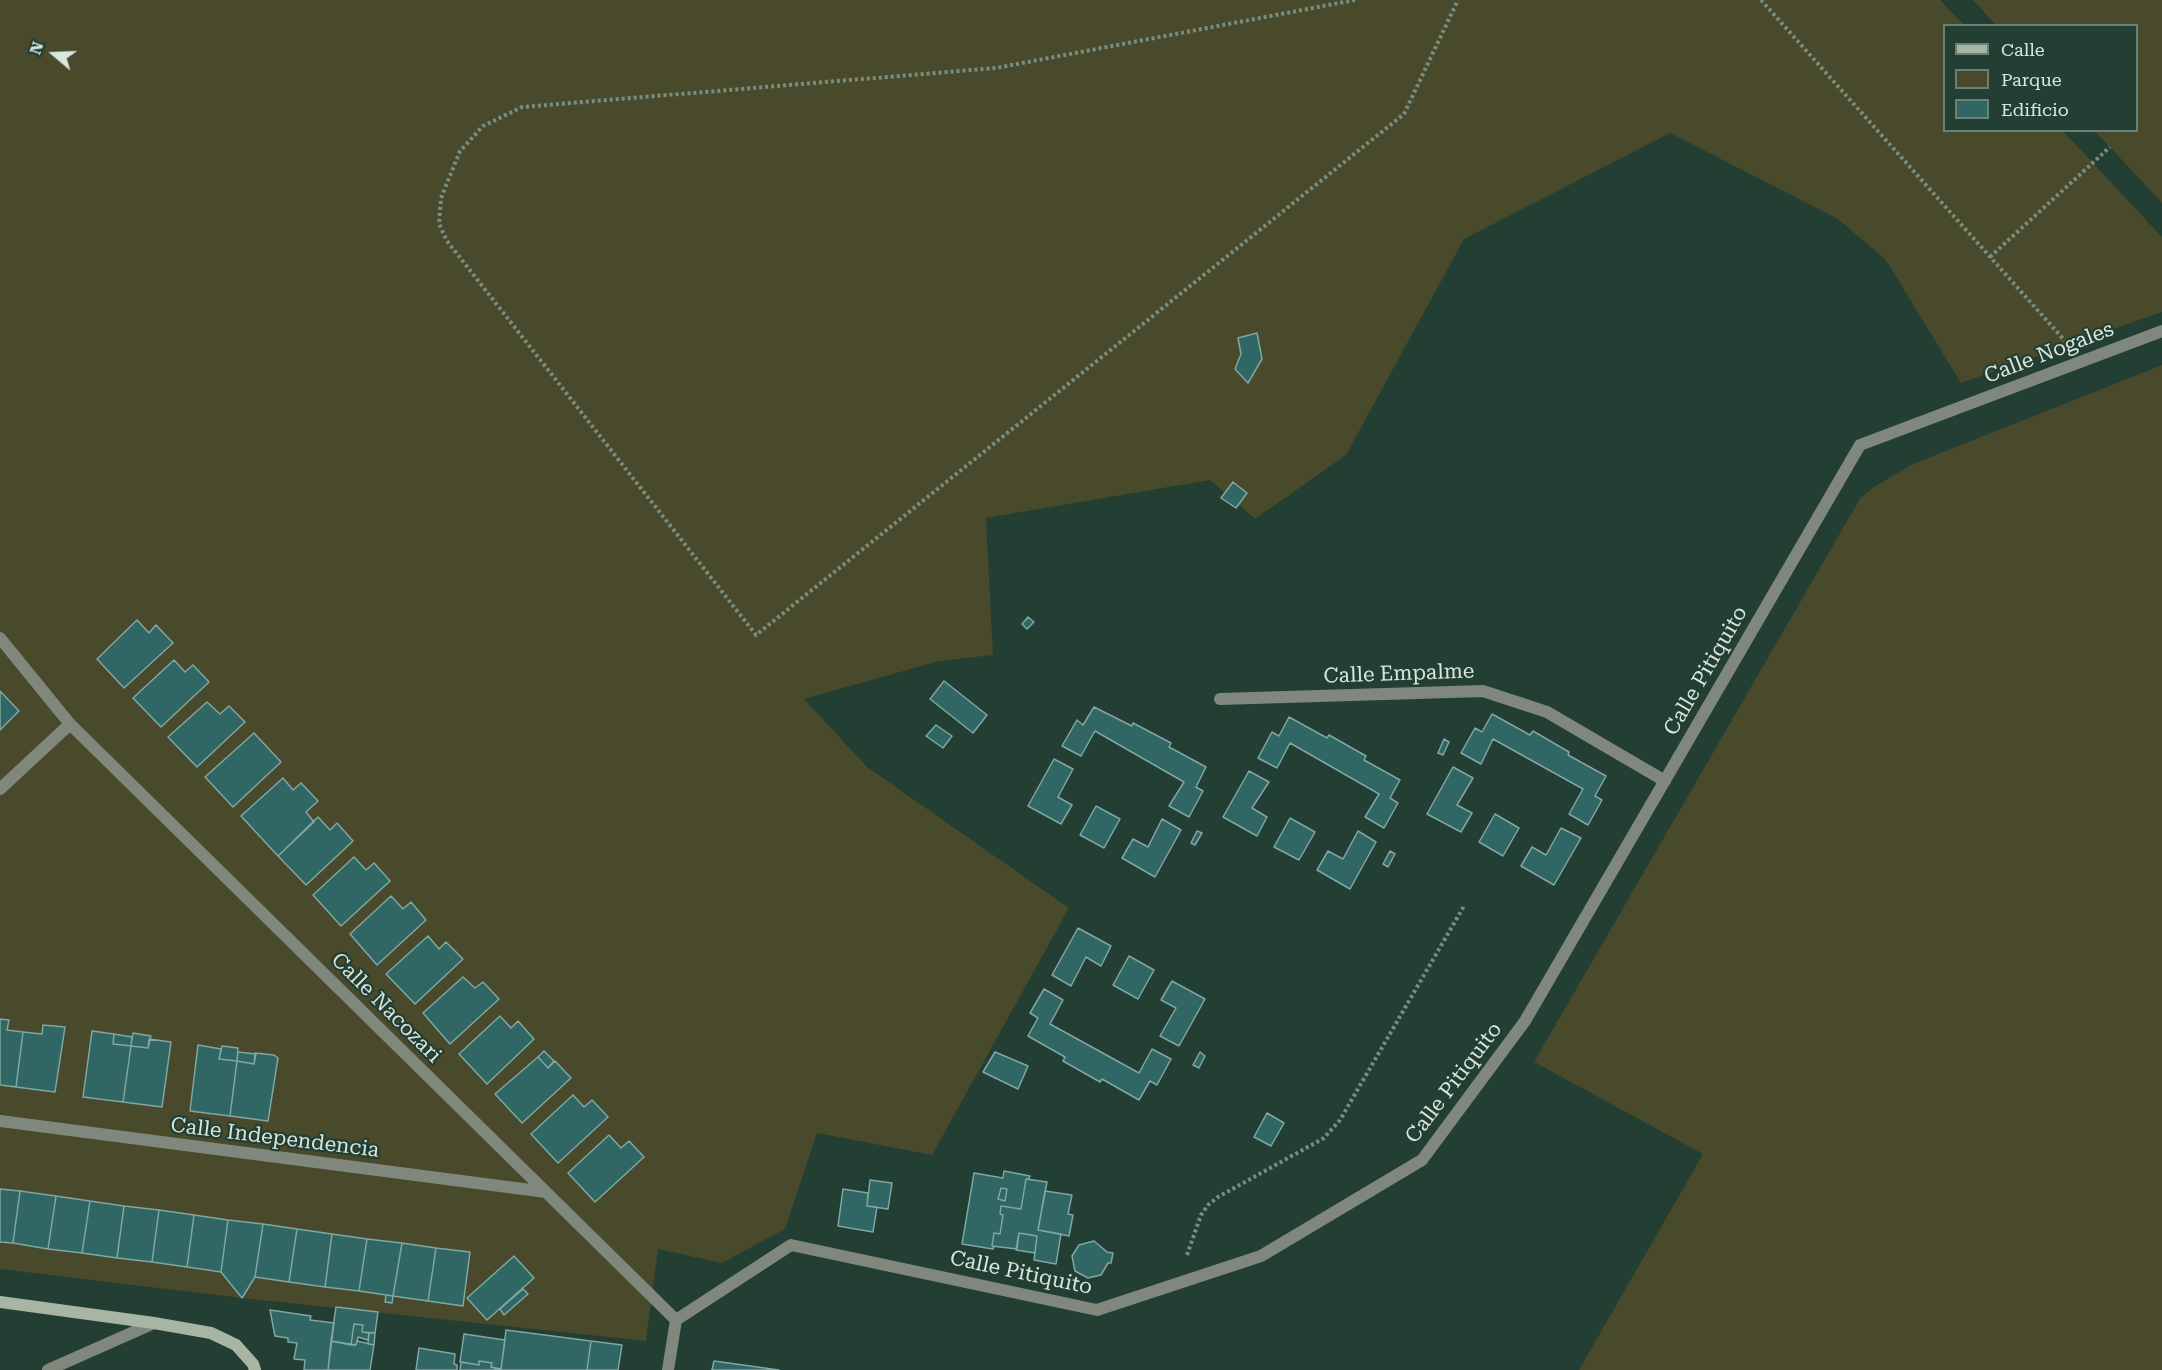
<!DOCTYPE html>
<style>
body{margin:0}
#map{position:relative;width:2162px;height:1370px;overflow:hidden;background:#233e32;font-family:"Roboto Serif",serif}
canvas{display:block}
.legend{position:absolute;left:1943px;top:24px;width:195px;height:108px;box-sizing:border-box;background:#233e32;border:2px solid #6b8177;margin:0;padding:8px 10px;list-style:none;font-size:18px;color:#d7e6de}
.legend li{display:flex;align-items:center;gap:12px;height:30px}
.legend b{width:30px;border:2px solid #6b8177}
.north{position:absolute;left:24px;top:24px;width:60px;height:60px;-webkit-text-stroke:4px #233e32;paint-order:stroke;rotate:289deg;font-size:16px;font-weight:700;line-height:24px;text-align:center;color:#d7e6de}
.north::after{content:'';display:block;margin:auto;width:21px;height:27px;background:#d7e6de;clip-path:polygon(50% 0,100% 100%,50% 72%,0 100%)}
</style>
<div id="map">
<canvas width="2162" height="1370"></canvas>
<ul class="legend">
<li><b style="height:8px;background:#a8b4a4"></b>Calle</li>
<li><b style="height:16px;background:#494a2b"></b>Parque</li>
<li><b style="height:16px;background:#306663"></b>Edificio</li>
</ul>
<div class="north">N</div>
</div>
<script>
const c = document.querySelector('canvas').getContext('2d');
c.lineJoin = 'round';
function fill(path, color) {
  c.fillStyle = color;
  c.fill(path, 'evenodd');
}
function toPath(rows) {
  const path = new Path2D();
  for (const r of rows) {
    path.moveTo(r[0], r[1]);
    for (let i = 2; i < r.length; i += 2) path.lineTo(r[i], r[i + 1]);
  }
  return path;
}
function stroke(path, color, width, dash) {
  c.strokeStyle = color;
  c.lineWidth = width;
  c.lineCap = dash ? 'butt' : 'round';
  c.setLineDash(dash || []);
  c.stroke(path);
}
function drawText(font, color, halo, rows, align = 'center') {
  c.font = font + ' "Roboto Serif",serif';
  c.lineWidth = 4.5;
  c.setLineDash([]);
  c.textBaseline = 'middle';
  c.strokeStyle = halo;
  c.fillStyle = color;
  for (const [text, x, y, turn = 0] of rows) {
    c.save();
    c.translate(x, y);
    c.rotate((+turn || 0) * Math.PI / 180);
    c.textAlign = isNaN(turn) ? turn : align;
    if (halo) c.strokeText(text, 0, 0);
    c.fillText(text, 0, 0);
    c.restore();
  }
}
fill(toPath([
 [0,0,1940,0,1964,25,1944,26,1944,130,2063,131,2162,237,2162,312,1961,383,1886,260,1838,219,1670,133,1464,239,1346,455,1255,519,1210,480,986,518,993,655,939,661,804,699,867,767,1069,908,932,1155,817,1133,785,1229,722,1263,658,1249,646,1341,242,1298,0,1269],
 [1973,0,2162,0,2162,203,2095,131,2136,130,2136,26,1996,25],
 [2162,365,2162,1370,1579,1370,1703,1154,1534,1062,1861,497,1874,487,1913,464]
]), '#494a2b');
const building = toPath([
 [1257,333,1262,359,1248,383,1235,369,1241,354,1238,338,1257,333],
 [1233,482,1247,493,1236,508,1221,498,1233,482],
 [1028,617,1034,622,1027,629,1022,624,1028,617],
 [137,620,149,633,156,625,173,643,124,688,97,659,137,620],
 [174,660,185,672,193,665,209,682,161,727,133,698,174,660],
 [944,681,987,715,973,733,930,699,944,681],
 [0,691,19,711,0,730,0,691],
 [207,702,220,714,229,706,245,722,197,767,168,737,207,702],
 [1094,707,1132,726,1133,723,1171,743,1169,747,1206,767,1196,787,1203,791,1189,817,1169,806,1184,782,1095,731,1081,756,1062,746,1077,720,1083,725,1094,707],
 [1492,714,1530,735,1533,731,1569,752,1568,755,1606,776,1595,796,1602,800,1588,825,1569,814,1583,789,1493,739,1481,764,1461,753,1475,728,1482,732,1492,714],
 [1289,717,1327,738,1329,735,1366,756,1364,760,1400,780,1390,798,1398,803,1384,828,1365,817,1379,794,1290,743,1277,768,1258,758,1272,732,1279,736,1289,717],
 [936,725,952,736,943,748,926,736,936,725],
 [254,733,281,762,233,807,205,777,254,733],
 [1444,739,1449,742,1443,755,1438,753,1444,739],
 [1054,759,1073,769,1058,797,1072,805,1061,824,1028,806,1054,759],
 [1453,767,1473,778,1457,805,1472,813,1461,832,1427,814,1453,767],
 [1249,771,1269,782,1252,808,1267,817,1257,836,1223,817,1249,771],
 [283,778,293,790,301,783,318,801,306,812,314,822,278,856,241,816,283,778],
 [1096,806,1120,819,1104,848,1080,835,1096,806],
 [1495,814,1519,828,1503,856,1479,842,1495,814],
 [318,817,330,830,337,823,353,841,306,885,278,856,318,817],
 [1290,818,1315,832,1299,860,1274,847,1290,818],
 [1162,819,1181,830,1155,877,1122,858,1133,839,1148,847,1162,819],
 [1561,828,1581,838,1554,885,1521,866,1532,847,1546,855,1561,828],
 [1197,831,1202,833,1195,845,1191,843,1197,831],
 [1358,831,1376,842,1350,889,1317,870,1328,851,1343,859,1358,831],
 [1390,851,1395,854,1388,867,1383,864,1390,851],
 [354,857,366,870,374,863,390,881,341,926,313,895,354,857],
 [391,896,403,909,411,902,426,920,377,965,350,934,391,896],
 [1078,928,1111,946,1101,966,1086,957,1071,986,1052,975,1078,928],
 [428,936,439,949,446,942,463,959,415,1004,386,974,428,936],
 [1129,956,1154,970,1138,999,1113,985,1129,956],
 [463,977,475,988,483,982,499,999,450,1044,423,1013,463,977],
 [1172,981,1205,999,1179,1046,1160,1036,1176,1008,1161,1000,1172,981],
 [1044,989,1063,1000,1050,1024,1139,1073,1152,1049,1171,1059,1157,1085,1150,1081,1139,1100,1102,1079,1100,1082,1063,1061,1065,1057,1028,1036,1038,1018,1030,1013,1044,989],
 [500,1016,511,1028,518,1021,534,1039,487,1084,459,1054,500,1016],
 [0,1019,9,1020,7,1030,23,1032,16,1087,0,1085,0,1019],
 [43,1025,65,1027,55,1092,16,1087,23,1032,42,1034,43,1025],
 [92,1031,114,1034,113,1044,131,1046,123,1102,83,1097,92,1031],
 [133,1033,151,1036,148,1048,131,1046,133,1033],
 [114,1034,132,1037,131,1046,113,1044,114,1034],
 [149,1039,171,1042,162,1107,123,1102,131,1046,148,1048,149,1039],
 [198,1045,221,1049,219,1059,237,1061,230,1116,190,1111,198,1045],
 [222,1046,238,1048,237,1061,219,1059,222,1046],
 [544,1051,554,1061,548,1068,538,1057,544,1051],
 [238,1052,256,1054,254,1064,237,1061,238,1052],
 [995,1052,1028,1066,1018,1089,983,1072,995,1052],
 [1200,1052,1205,1056,1199,1068,1193,1065,1200,1052],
 [255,1053,274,1055,278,1058,268,1121,230,1116,237,1061,254,1064,255,1053],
 [538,1057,548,1068,555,1061,571,1078,522,1123,495,1094,538,1057],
 [573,1095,584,1107,592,1100,608,1117,558,1163,531,1134,573,1095],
 [1267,1113,1284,1123,1271,1146,1254,1137,1267,1113],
 [609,1135,621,1148,629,1141,644,1157,595,1202,568,1173,609,1135],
 [1004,1171,1030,1176,1029,1179,1026,1179,1021,1209,1001,1206,1000,1214,1003,1215,1000,1234,994,1233,992,1246,994,1246,993,1249,962,1244,974,1173,1003,1178,1004,1171],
 [1001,1188,1007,1189,1005,1201,998,1199,1001,1188],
 [1026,1179,1047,1182,1038,1230,1061,1234,1056,1264,1034,1260,1037,1236,1019,1233,1017,1249,992,1246,994,1233,1000,1234,1003,1215,1000,1214,1001,1206,1021,1209,1026,1179],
 [870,1180,892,1183,888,1209,867,1206,870,1180],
 [1001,1188,1007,1189,1005,1201,998,1199,1001,1188],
 [0,1189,20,1191,13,1243,0,1242,0,1189],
 [843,1189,868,1193,867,1206,877,1207,873,1232,838,1226,843,1189],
 [20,1191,56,1196,48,1249,13,1243,20,1191],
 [1045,1191,1072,1195,1068,1214,1073,1215,1069,1236,1038,1230,1045,1191],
 [56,1196,90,1201,82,1253,48,1249,56,1196],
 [90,1201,124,1206,117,1258,82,1253,90,1201],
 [124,1206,159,1210,152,1262,117,1258,124,1206],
 [159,1210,194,1215,187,1267,152,1262,159,1210],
 [194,1215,228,1220,221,1272,187,1267,194,1215],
 [228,1220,263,1224,255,1277,242,1298,221,1272,228,1220],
 [263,1224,297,1229,289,1282,255,1277,263,1224],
 [297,1229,332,1234,325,1287,289,1282,297,1229],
 [1019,1233,1037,1236,1035,1253,1016,1250,1019,1233],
 [332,1234,367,1239,359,1291,325,1287,332,1234],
 [367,1239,402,1243,393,1296,359,1291,367,1239],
 [1094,1241,1107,1252,1113,1253,1111,1263,1108,1263,1101,1275,1088,1278,1075,1271,1072,1256,1079,1245,1094,1241],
 [402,1243,436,1248,428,1301,393,1296,402,1243],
 [436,1248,470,1252,463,1306,428,1301,436,1248],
 [514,1256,534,1278,487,1320,467,1298,514,1256],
 [523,1289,528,1294,504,1315,500,1309,523,1289],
 [386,1295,393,1296,392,1303,385,1302,386,1295],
 [336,1307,378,1312,375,1333,362,1332,363,1325,354,1324,351,1345,331,1341,336,1307],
 [270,1310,311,1316,310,1320,334,1323,328,1370,304,1370,305,1360,294,1359,297,1343,288,1342,288,1338,275,1336,270,1310],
 [354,1324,363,1325,362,1332,369,1333,368,1340,358,1337,356,1345,351,1345,354,1324],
 [506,1330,591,1341,587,1370,501,1370,506,1330],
 [369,1333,375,1333,374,1345,368,1344,369,1333],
 [464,1334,505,1340,501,1369,491,1367,492,1363,479,1361,479,1365,460,1362,464,1334],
 [331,1341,356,1345,357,1341,374,1345,370,1370,328,1370,331,1341],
 [591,1341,622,1345,618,1370,587,1370,591,1341],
 [419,1348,455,1354,454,1364,457,1365,457,1370,416,1370,419,1348],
 [479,1361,492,1363,491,1367,501,1370,460,1370,461,1362,479,1365,479,1361],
 [714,1361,779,1370,712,1370,714,1361]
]);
fill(building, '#306663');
stroke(building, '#81a6a3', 1.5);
stroke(toPath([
 [1355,0,996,68,522,107,483,126,460,151,441,198,439,224,447,241,756,635,1404,114,1458,0],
 [1761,0,2066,342],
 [1990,257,2110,147],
 [1187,1255,1201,1215,1208,1205,1218,1197,1324,1138,1340,1120,1464,906]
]), '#788e83', 4, [3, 3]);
stroke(toPath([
 [0,638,70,724,676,1320],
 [1220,699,1483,691,1547,712,1665,781],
 [0,789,70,724],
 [0,1121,546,1192],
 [676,1320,791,1245,1097,1310,1261,1256,1422,1160,1525,1021,1860,445,2162,331],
 [48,1370,154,1323],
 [668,1370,676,1320]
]), '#80877d', 12);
stroke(toPath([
 [0,1302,154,1323,211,1333,236,1345,253,1364,255,1370]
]), '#a8b4a4', 12);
drawText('21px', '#d7e6de', '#233e32', [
 ["Calle Nogales",2049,353,-21],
 ["Calle Pitiquito",1706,671,-60],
 ["Calle Empalme",1399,674,-2],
 ["Calle Nacozari",386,1008,45],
 ["Calle Pitiquito",1454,1083,-53],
 ["Calle Independencia",275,1138,7],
 ["Calle Pitiquito",1021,1273,12]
]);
</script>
